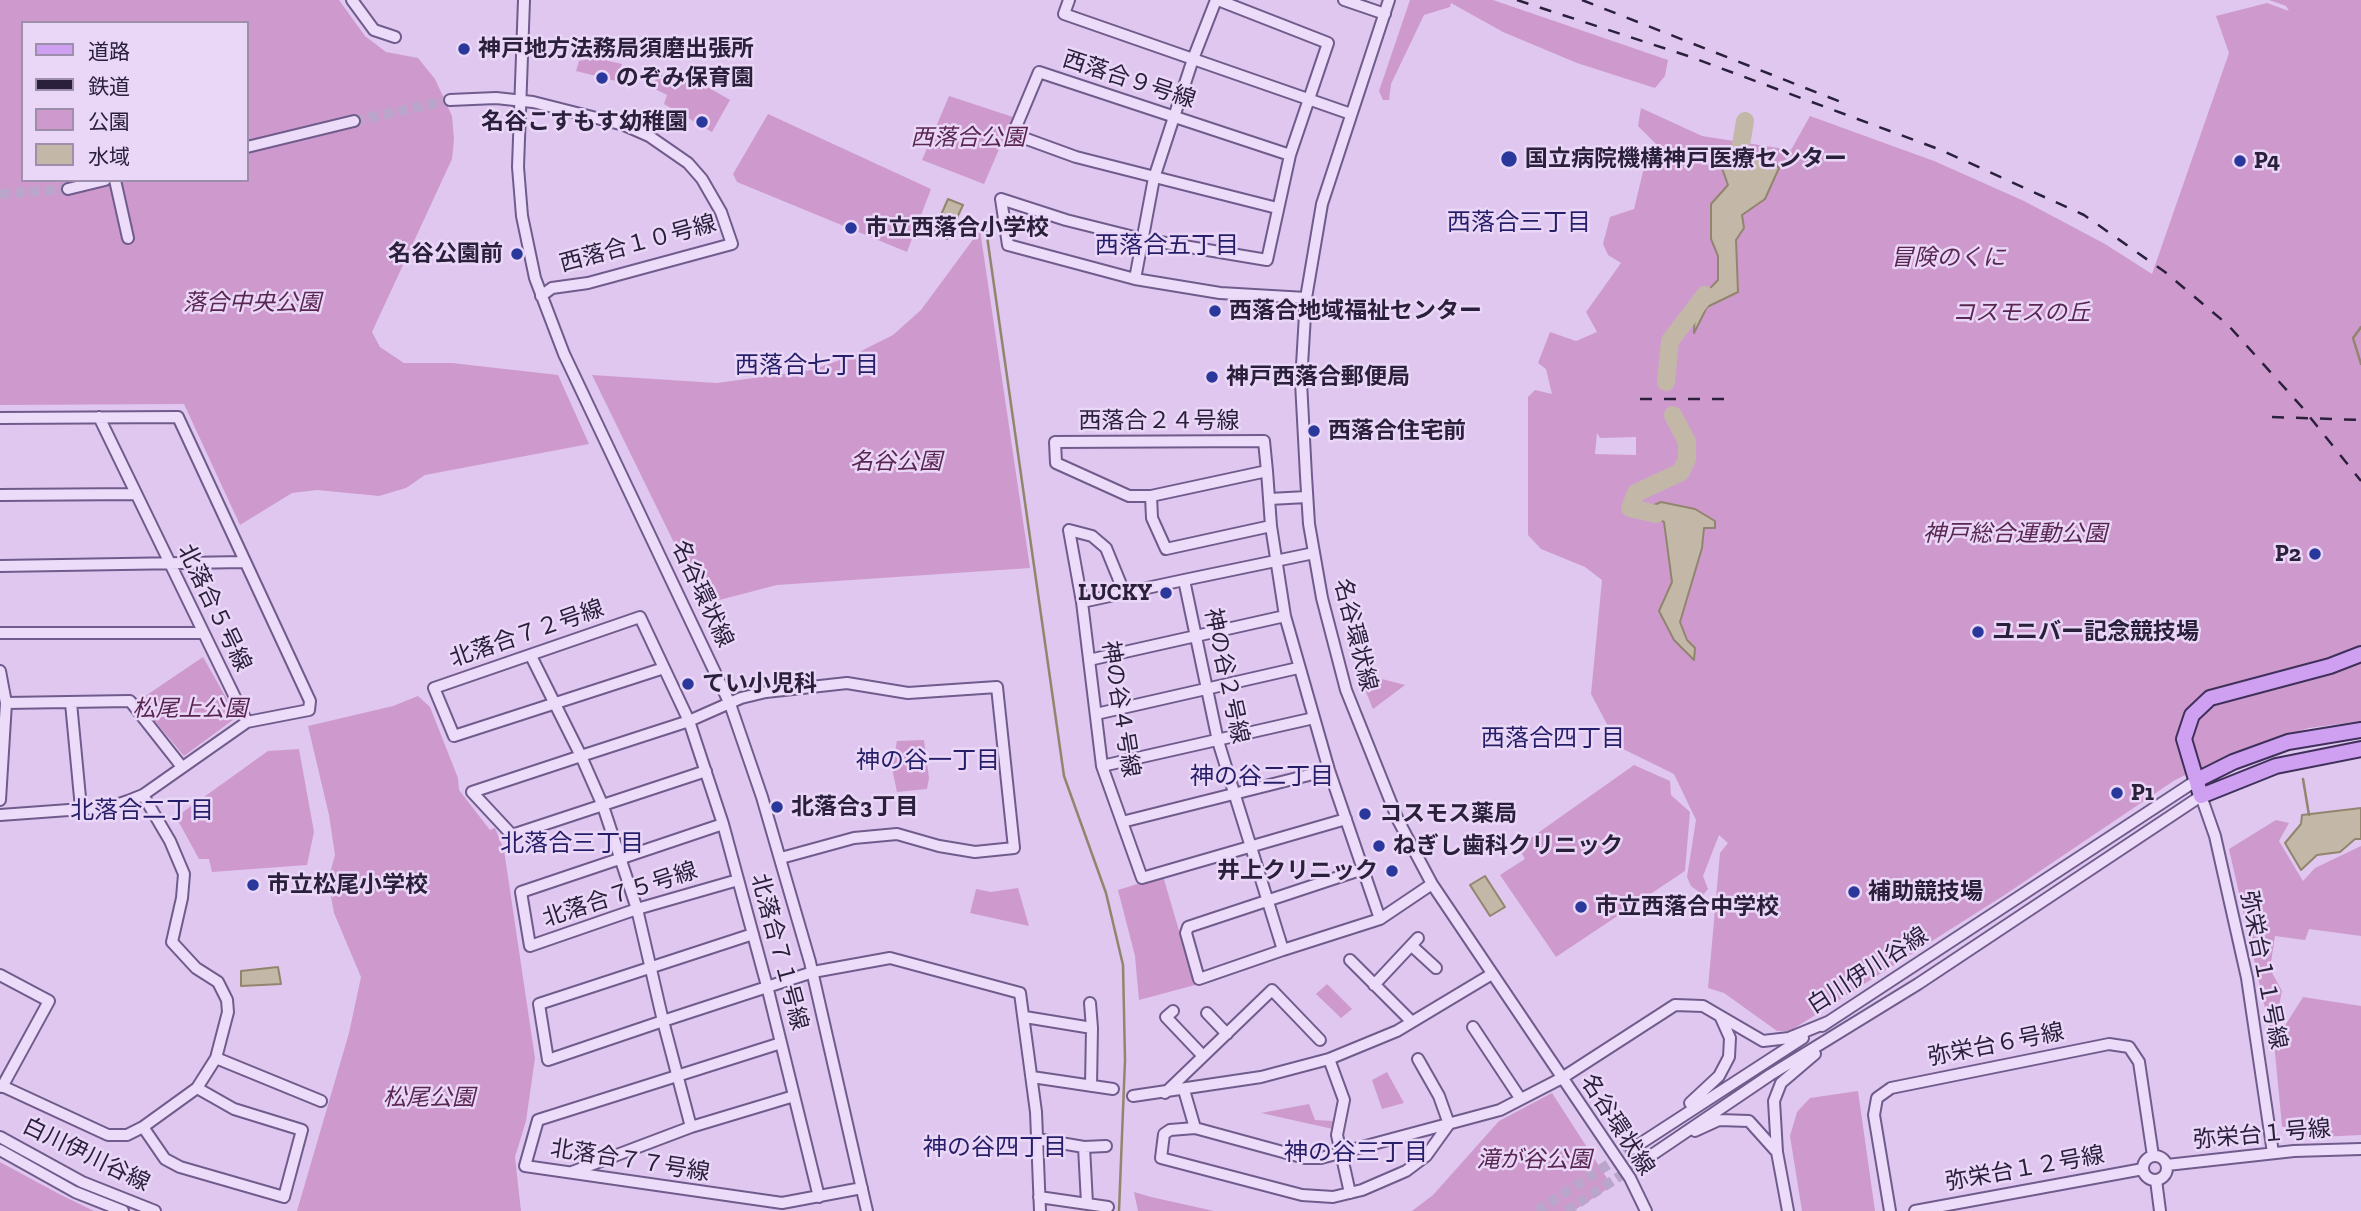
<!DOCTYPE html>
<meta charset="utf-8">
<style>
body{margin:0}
#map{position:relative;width:2361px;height:1211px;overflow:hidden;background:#dfc7ef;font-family:"Zilla Slab","Noto Sans JP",serif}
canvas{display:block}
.legend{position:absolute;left:21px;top:21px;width:228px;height:161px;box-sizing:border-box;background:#ead7f7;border:2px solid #9d8eac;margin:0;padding:9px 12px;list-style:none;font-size:21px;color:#2a203c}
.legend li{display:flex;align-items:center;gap:14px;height:35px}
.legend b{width:35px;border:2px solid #9d8eac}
</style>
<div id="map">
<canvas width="2361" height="1211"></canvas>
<ul class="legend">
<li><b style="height:9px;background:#cf9ff2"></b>道路</li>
<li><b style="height:9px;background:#2a203c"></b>鉄道</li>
<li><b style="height:19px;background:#ce9ace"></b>公園</li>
<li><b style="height:19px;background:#c3b8a8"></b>水域</li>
</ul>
</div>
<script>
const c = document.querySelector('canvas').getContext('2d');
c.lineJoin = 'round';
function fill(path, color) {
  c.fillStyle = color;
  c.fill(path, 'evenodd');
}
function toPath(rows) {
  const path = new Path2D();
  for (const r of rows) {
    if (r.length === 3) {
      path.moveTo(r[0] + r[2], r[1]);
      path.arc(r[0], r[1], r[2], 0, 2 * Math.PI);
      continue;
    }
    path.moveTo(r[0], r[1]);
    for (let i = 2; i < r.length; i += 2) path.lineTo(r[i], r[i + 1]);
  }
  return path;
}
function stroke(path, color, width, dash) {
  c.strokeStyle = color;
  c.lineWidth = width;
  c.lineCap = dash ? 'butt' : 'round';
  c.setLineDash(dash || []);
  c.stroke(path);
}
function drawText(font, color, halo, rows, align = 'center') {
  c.font = font + ' "Zilla Slab","Noto Sans JP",serif';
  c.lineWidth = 5;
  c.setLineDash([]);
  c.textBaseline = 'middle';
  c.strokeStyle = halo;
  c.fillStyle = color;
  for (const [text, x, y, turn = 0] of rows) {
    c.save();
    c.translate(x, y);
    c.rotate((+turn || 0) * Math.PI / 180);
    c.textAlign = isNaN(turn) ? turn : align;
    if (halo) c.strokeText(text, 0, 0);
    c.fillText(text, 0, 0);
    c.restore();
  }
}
fill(toPath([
 [0,0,339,0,365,36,386,52,418,58,435,79,452,116,454,139,452,159,372,332,380,347,404,363,452,363,558,375,589,444,425,475,406,488,379,496,317,490,292,493,240,525,184,404,0,405],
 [23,23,247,23,247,180,23,180],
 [1410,0,1493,0,1668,60,1665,76,1655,88,1577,63,1503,32,1451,3,1450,7,1424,15,1391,84,1389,100,1383,100,1379,91],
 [2269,0,2361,0,2361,721,2309,728,2280,737,2228,755,2175,780,2003,896,1790,1031,1777,1031,1724,993,1708,988,1720,853,1728,843,1719,835,1703,876,1708,889,1703,895,1691,886,1687,877,1696,820,1674,774,1619,747,1591,694,1602,580,1585,567,1541,549,1528,535,1528,397,1535,390,1552,394,1546,369,1538,363,1550,332,1576,341,1597,332,1586,312,1621,263,1608,255,1603,244,1610,217,1634,209,1649,147,1659,147,1638,126,1641,108,1702,136,1791,150,1810,116,1934,161,2024,201,2105,244,2152,274,2229,53,2216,16,2267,3,2289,11,2286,6],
 [1724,154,1768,158,1779,169,1765,199,1742,215,1744,228,1736,239,1738,292,1707,307,1694,331,1706,290,1718,280,1718,256,1711,239,1711,204,1728,185,1722,168],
 [1597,433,1600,438,1636,437,1636,455,1595,454],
 [1661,502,1704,528,1702,548,1680,622,1687,640,1695,648,1674,640,1672,582,1664,522,1652,515,1630,511,1637,508,1643,510],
 [595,58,622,64,616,81,576,71,579,61],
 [657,74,706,86,730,100,712,132,664,104,667,95,653,88],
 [949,96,1013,117,984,184,922,160],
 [768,114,931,189,907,252,737,182,733,174],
 [980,230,1030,568,777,585,704,604,592,375,717,383,812,370,851,356,893,335,921,310],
 [203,657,237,717,184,756,138,701],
 [1358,673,1359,673,1405,685,1373,709],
 [418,696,430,707,458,778,459,790,490,830,495,828,504,850,535,1058,526,1121,515,1157,521,1211,297,1211,349,1033,361,977,334,913,328,880,335,855,329,815,308,726,393,706],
 [924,740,929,778,927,789,897,792,892,768,897,741],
 [299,749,314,832,307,865,212,872,209,859,199,859,176,817,268,751],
 [1634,765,1670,781,1671,795,1690,812,1685,871,1556,957,1500,875,1525,859,1518,847],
 [2276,820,2289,823,2279,841,2303,881,2315,868,2361,846,2361,936,2309,929,2305,940,2275,936,2270,969,2282,991,2272,1039,2229,849],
 [1163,876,1195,985,1139,1000,1135,956,1118,890],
 [1018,888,1029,926,970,913,976,889,991,892],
 [1327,984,1352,1009,1341,1018,1316,994],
 [2303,997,2361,1006,2361,1135,2297,1138,2282,1126,2274,1043],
 [1387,1072,1404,1103,1382,1109,1372,1080],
 [1858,1091,1875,1211,1802,1211,1790,1136,1797,1112,1810,1098],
 [1552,1093,1612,1186,1573,1211,1412,1211,1433,1195,1499,1121],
 [1309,1104,1315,1120,1333,1121,1333,1129,1261,1113],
 [0,1162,61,1195,94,1211,0,1211],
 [1134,1192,1151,1197,1214,1211,1138,1211]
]), '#ce9ace');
const water = toPath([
 [1724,153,1768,158,1779,168,1765,199,1742,215,1744,228,1736,240,1738,292,1707,307,1694,333,1695,304,1718,280,1718,256,1711,239,1711,204,1728,185,1722,168,1724,153],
 [948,199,963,205,947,239,933,233,948,199],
 [1661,502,1695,509,1715,521,1715,528,1704,528,1702,548,1680,622,1687,640,1695,648,1694,660,1674,640,1659,611,1672,582,1664,522,1652,515,1629,511,1643,510,1661,502],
 [2361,808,2361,839,2355,839,2340,852,2317,855,2301,870,2285,843,2301,824,2302,815,2361,808],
 [1485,876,1505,907,1490,916,1470,885,1485,876],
 [278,967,281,984,241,986,241,971,278,967]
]);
fill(water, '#c3b8a8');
stroke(water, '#92856e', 2);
stroke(toPath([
 [985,222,1064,776,1106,893,1123,965,1125,1060,1119,1211],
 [2361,327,2353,338,2361,364],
 [2303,779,2309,815]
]), '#92856e', 2.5);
stroke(toPath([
 [1738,163,1745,121],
 [1666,382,1670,341,1705,295],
 [1656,514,1630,508,1636,493,1681,472,1687,459,1687,442,1673,415]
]), '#c3b8a8', 18);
stroke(toPath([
 [354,121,450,100],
 [0,194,68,189],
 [1537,1211,1632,1149],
 [1566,1211,1640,1163]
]), '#bba6cb', 10, [10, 5]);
const minor = toPath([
 [352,0,374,30,395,37],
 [524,0,518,167,522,216,535,278,564,354,730,704,762,797,810,962,867,1211],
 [1069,0,1064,14,1193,59,1216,0],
 [1344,0,1385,14],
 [1389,0,1322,204,1306,298,1301,382,1306,476,1309,524,1322,598,1346,690,1398,820,1432,884,1630,1178,1646,1211],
 [450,100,496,98,533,102,624,125,649,136,688,163,702,179,721,212,732,244,588,283,552,288,541,296],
 [247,147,354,121],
 [115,180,128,238],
 [68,189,105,180],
 [1277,208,1076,157,1013,134,1039,72,1290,155],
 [1135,279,1008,245,1001,199,1066,220,1142,239,1267,260,1290,155,1328,43,1218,0],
 [1306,298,1220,293,1135,279,1154,178,1193,59,1351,114],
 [0,418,178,417,310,701,309,710,247,722],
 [1267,471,1151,496,1129,496,1056,463,1055,442,1264,441,1267,471,1271,526,1285,616,1329,770,1380,919],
 [0,495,135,494],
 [1151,496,1152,518,1166,549,1271,526],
 [1269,499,1307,497],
 [1314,553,1184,580,1218,741,1283,950,1380,919,1432,884],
 [0,566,244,562],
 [1184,580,1082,602,1102,766,1142,878,1346,819],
 [1082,602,1069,530,1092,536,1106,548,1124,592],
 [0,633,202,633],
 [531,656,581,756,472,792,512,835,706,771],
 [1089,660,1285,616],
 [664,668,454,736,434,688,640,617,689,721,723,824,767,986,819,1197],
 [0,671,6,703,0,800],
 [6,703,130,701,182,767],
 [71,703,81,808],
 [1096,714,1298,668],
 [1102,766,1314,718],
 [0,815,110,807,128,801,143,795,247,722,99,417],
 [1122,822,1329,770],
 [723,824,521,892,530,946,637,909,738,880],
 [781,858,854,838,897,834,939,846,975,852,1014,848,997,687,908,693,847,683,766,692,741,698,689,721,581,756,603,806,637,909,663,1021,813,972,890,958,1020,993,1036,1112,1040,1211],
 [1412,946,1436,968],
 [1283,950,1199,979,1186,933,1188,927,1363,869],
 [1350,960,1412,1022],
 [0,975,49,1001,2,1087],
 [1374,985,1418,938],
 [1090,1003,1092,1028],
 [1173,1011,1166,1017,1203,1056],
 [1207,1013,1227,1034],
 [1025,1017,1092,1028,1091,1086],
 [1822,1026,2197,780],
 [1473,1027,1520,1098],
 [781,1043,538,1120,525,1166,782,1203,862,1188],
 [216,1058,321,1101],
 [1329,1059,1344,1100,1337,1135,1350,1193],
 [1032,1077,1113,1089],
 [0,1085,108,1135,127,1135,143,1127,197,1088,216,1058,228,1012,227,1000,218,982,196,968,172,942,182,898,184,874,170,841,143,795],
 [1184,1090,1195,1128,1305,1158,1321,1158,1500,1110,1562,1078,1675,1005,1703,1006,1763,1041,1789,1038,1828,1022],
 [1165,1093,1272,990,1320,1040],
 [1133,1096,1261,1077,1329,1059,1397,1031,1492,974],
 [1690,1103,1719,1076,1729,1057,1730,1038,1721,1018],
 [143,1127,165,1159,180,1167,284,1197,302,1130,234,1109,197,1088],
 [691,1127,663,1021,548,1060,539,1004,753,934],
 [1195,1128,1170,1130,1164,1134,1161,1158,1302,1195,1333,1197,1362,1190,1406,1171,1426,1156,1449,1124,1439,1096,1418,1059],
 [1695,1131,1719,1120,1749,1121,1775,1150],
 [0,1137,82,1182,155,1211],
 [1037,1139,1084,1147,1106,1146],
 [1084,1147,1087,1203],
 [1632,1149,1803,1038],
 [0,1150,75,1192,123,1211],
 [2155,1168,12],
 [1640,1163,1770,1075,1918,984,2201,796,2215,836,2247,978,2273,1153],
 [2167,1165,2294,1151,2361,1149],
 [572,1172,691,1127,794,1096],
 [2156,1180,2160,1211],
 [1039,1197,1108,1207],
 [1788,1211,1777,1152,1774,1101,1781,1083,1815,1054],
 [1890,1211,1874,1115,1877,1098,1891,1088,2109,1044,2129,1047,2139,1062,2153,1156],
 [1915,1211,2143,1169]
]);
const major = toPath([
 [2361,654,2330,666,2210,698,2192,715,2184,739,2201,796,2276,766,2361,749],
 [2197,780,2233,762,2288,742,2361,730]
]);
stroke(minor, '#705c8c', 14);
stroke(major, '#3f305a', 18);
stroke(minor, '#eddbfa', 10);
stroke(major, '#cf9ff2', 14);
stroke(toPath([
 [1517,0,1688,56,1941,150,2084,215,2165,272,2228,325,2301,406,2361,481],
 [1582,0,1846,104],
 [1640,399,1726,399],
 [2272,417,2361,420]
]), '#2a203c', 2.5, [12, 12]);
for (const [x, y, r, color] of [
 [464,49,7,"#2a389c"],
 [602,78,7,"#2a389c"],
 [702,122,7,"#2a389c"],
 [1509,159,9,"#2a389c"],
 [2240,161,7,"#2a389c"],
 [851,228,7,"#2a389c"],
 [517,254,7,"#2a389c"],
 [1215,311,7,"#2a389c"],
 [1212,377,7,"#2a389c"],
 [1314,431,7,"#2a389c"],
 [2315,554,7,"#2a389c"],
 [1166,593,7,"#2a389c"],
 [1978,632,7,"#2a389c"],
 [688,684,7,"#2a389c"],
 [2117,793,7,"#2a389c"],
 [777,807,7,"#2a389c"],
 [1365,814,7,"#2a389c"],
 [1379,846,7,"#2a389c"],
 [1392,871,7,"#2a389c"],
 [253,885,7,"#2a389c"],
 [1854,892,7,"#2a389c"],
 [1581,907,7,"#2a389c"]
]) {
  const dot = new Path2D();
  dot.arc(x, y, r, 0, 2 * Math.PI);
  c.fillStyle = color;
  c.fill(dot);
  stroke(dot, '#ead7f7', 2.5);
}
drawText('bold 23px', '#2a203c', '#ead7f7', [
 ["神戸地方法務局須磨出張所",478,49],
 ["のぞみ保育園",616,78],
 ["名谷こすもす幼稚園",688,122,"right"],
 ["国立病院機構神戸医療センター",1525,159],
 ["P4",2254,161],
 ["市立西落合小学校",865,228],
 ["名谷公園前",503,254,"right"],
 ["西落合地域福祉センター",1229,311],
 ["神戸西落合郵便局",1226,377],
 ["西落合住宅前",1328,431],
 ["P2",2301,554,"right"],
 ["LUCKY",1152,593,"right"],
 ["ユニバー記念競技場",1992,632],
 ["てい小児科",702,684],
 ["P1",2131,793],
 ["北落合3丁目",791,807],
 ["コスモス薬局",1379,814],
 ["ねぎし歯科クリニック",1393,846],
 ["井上クリニック",1378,871,"right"],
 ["市立松尾小学校",267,885],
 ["補助競技場",1868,892],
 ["市立西落合中学校",1595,907]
], 'left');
drawText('23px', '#2a203c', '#ead7f7', [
 ["西落合９号線",1129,80,18],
 ["西落合１０号線",638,244,-15],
 ["西落合２４号線",1159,421],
 ["名谷環状線",702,594,65],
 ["北落合５号線",214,608,64],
 ["北落合７２号線",527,634,-19],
 ["名谷環状線",1355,635,76],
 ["神の谷２号線",1226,676,78],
 ["神の谷４号線",1120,709,81],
 ["北落合７５号線",620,895,-18],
 ["北落合７１号線",779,952,75],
 ["弥栄台１１号線",2263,970,79],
 ["白川伊川谷線",1868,971,-33],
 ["弥栄台６号線",1996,1045,-11],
 ["名谷環状線",1617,1125,57],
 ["弥栄台１号線",2262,1135,-5],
 ["白川伊川谷線",86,1155,26],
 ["北落合７７号線",630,1161,9],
 ["弥栄台１２号線",2025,1169,-10]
]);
drawText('italic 23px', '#592651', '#ead7f7', [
 ["西落合公園",968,138],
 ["冒険のくに",1948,258],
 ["落合中央公園",252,303],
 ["コスモスの丘",2021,313],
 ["名谷公園",896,462],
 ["神戸総合運動公園",2015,534],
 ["松尾上公園",190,709],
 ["松尾公園",429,1098],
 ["滝が谷公園",1534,1160]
]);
drawText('24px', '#261e69', '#ead7f7', [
 ["西落合三丁目",1519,223],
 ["西落合五丁目",1167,246],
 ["西落合七丁目",807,366],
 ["西落合四丁目",1553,739],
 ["神の谷一丁目",928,761],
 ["神の谷二丁目",1262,777],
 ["北落合二丁目",142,811],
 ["北落合三丁目",572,844],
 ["神の谷四丁目",995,1148],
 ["神の谷三丁目",1356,1153]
]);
</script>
